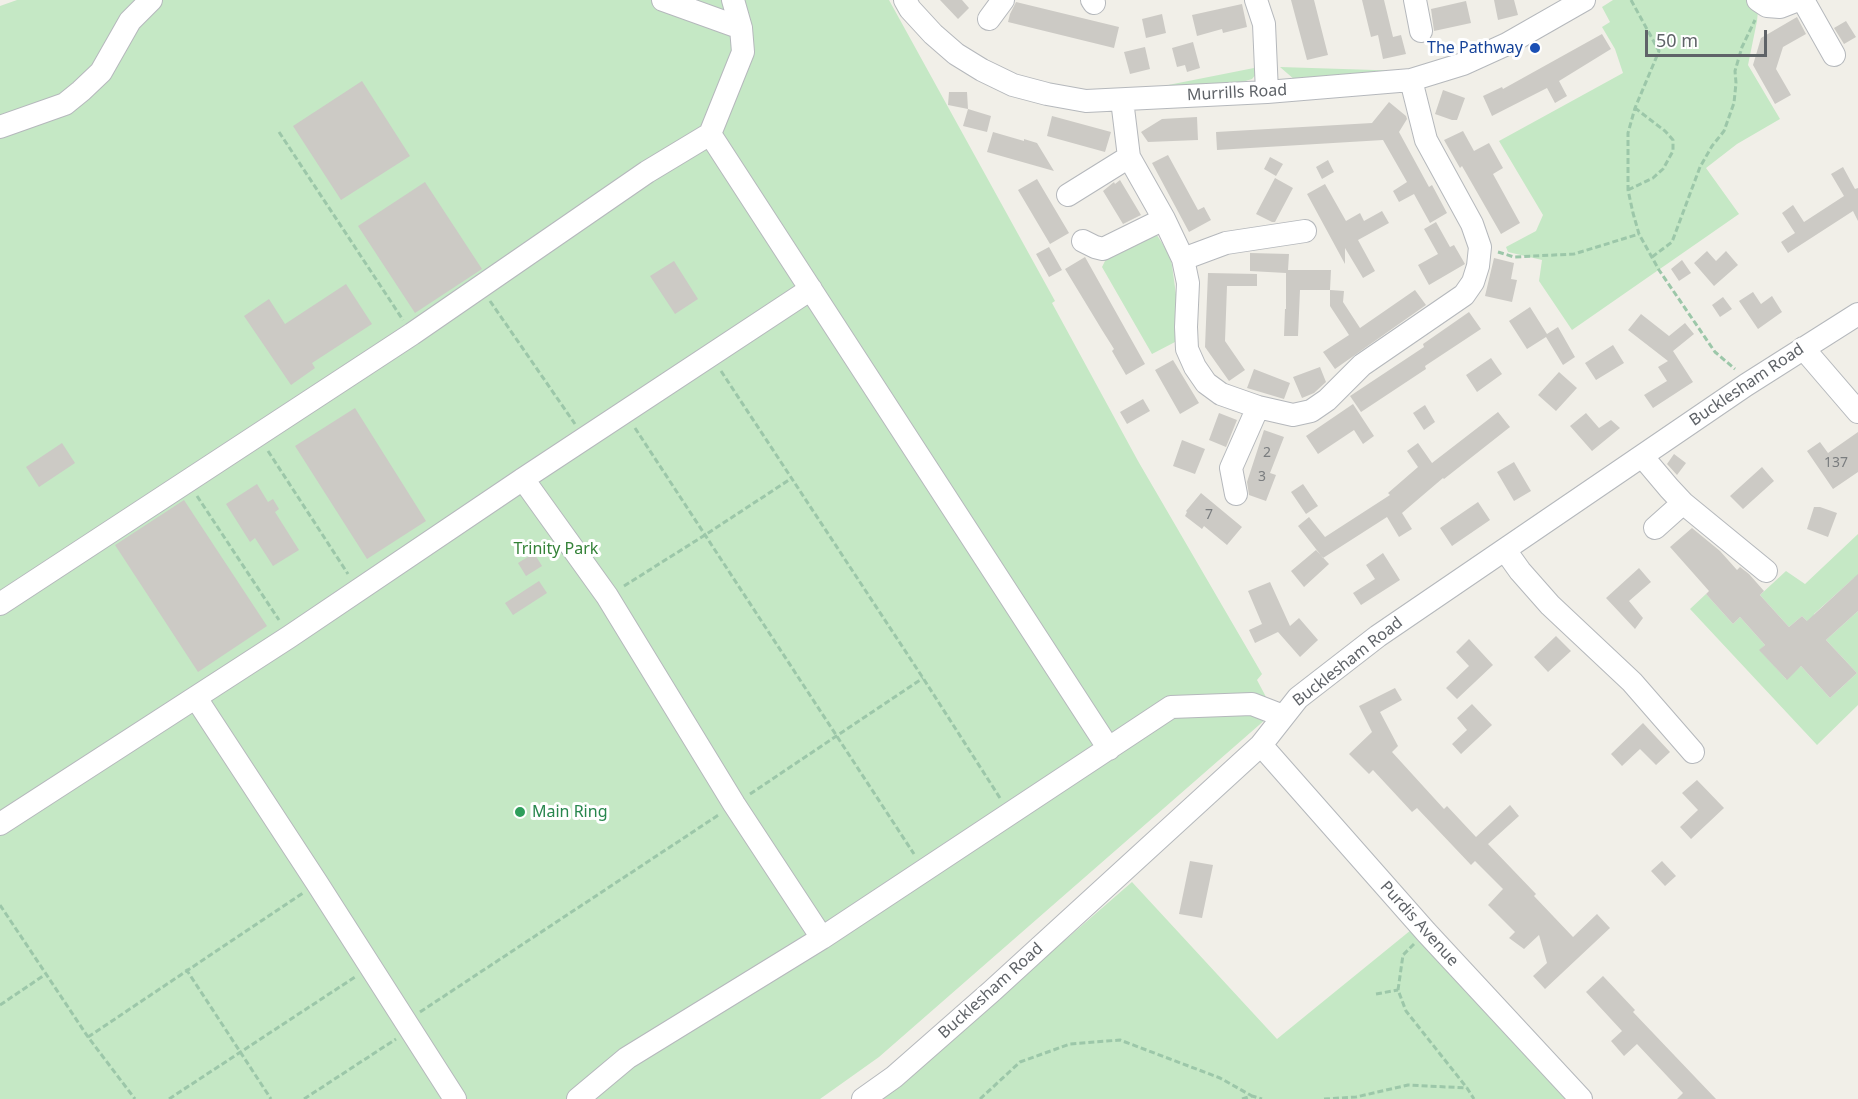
<!DOCTYPE html>
<style>
body{margin:0}
#map{position:relative;width:1858px;height:1099px;overflow:hidden;background:#f1efe8;font-family:"Noto Sans",sans-serif}
canvas{display:block}
.scale{position:absolute;left:1645px;top:30px;width:122px;height:27px;box-sizing:border-box;border:3px solid #5f6368;border-top:0;padding-left:8px;font-size:18px;line-height:21px;white-space:nowrap;color:#5f6368;-webkit-text-stroke:4px #fff;paint-order:stroke}
</style>
<div id="map">
<canvas width="1858" height="1099"></canvas>
<div class="scale">50 m</div>
</div>
<script>
const c = document.querySelector('canvas').getContext('2d');
c.lineJoin = 'round';
function fill(path, color) {
  c.fillStyle = color;
  c.fill(path, 'evenodd');
}
function toPath(rows) {
  const path = new Path2D();
  for (const r of rows) {
    path.moveTo(r[0], r[1]);
    for (let i = 2; i < r.length; i += 2) path.lineTo(r[i], r[i + 1]);
  }
  return path;
}
function stroke(path, color, width, dash) {
  c.strokeStyle = color;
  c.lineWidth = width;
  c.lineCap = dash ? 'butt' : 'round';
  c.setLineDash(dash || []);
  c.stroke(path);
}
function drawText(font, color, halo, rows, align = 'center') {
  c.font = font + ' "Noto Sans",sans-serif';
  c.lineWidth = 6;
  c.setLineDash([]);
  c.textBaseline = 'middle';
  c.strokeStyle = halo;
  c.fillStyle = color;
  for (const [text, x, y, turn = 0] of rows) {
    c.save();
    c.translate(x, y);
    c.rotate((+turn || 0) * Math.PI / 180);
    c.textAlign = isNaN(turn) ? turn : align;
    if (halo) c.strokeText(text, 0, 0);
    c.fillText(text, 0, 0);
    c.restore();
  }
}
fill(toPath([
 [17,0,889,0,1055,301,1052,303,1138,461,1262,674,1257,680,1274,712,879,1057,820,1099,0,1099,0,6],
 [1613,0,1750,0,1758,11,1757,21,1748,65,1780,119,1737,144,1706,168,1739,214,1572,330,1539,281,1542,260,1508,252,1506,247,1536,231,1543,215,1499,141,1623,73,1615,49,1602,27,1610,22,1602,7],
 [1259,67,1258,72,1252,79,1239,83,1148,89],
 [1280,67,1406,71,1295,80],
 [1155,232,1169,254,1172,265,1177,302,1175,342,1152,354,1102,267,1105,261],
 [1858,534,1858,582,1854,578,1814,614,1812,626,1802,616,1789,627,1760,595,1786,571,1805,584],
 [1706,594,1733,624,1740,617,1765,645,1760,650,1786,679,1801,666,1830,698,1857,673,1826,640,1858,611,1858,705,1817,745,1690,609],
 [1132,882,1277,1039,1411,930,1571,1099,882,1099]
]), '#c5e8c5');
fill(toPath([
 [940,0,962,0,969,8,958,19],
 [1291,0,1314,0,1328,55,1307,60],
 [1362,0,1384,0,1393,37,1401,35,1406,54,1383,59,1378,35,1371,37],
 [1494,0,1514,0,1518,15,1498,20],
 [1466,1,1471,23,1434,31,1431,9],
 [1016,2,1119,27,1114,48,1008,22,1010,14],
 [1242,4,1247,27,1223,33,1222,29,1197,36,1192,15],
 [1162,14,1166,33,1146,38,1142,19],
 [1797,17,1806,34,1783,47,1776,69,1791,95,1775,104,1753,65,1761,38],
 [1846,21,1856,37,1844,44,1834,28],
 [1602,34,1611,49,1559,81,1567,96,1555,103,1547,88,1492,116,1483,96,1502,87,1503,89],
 [1193,42,1200,68,1187,72,1185,65,1177,67,1172,48],
 [1145,47,1150,69,1130,74,1124,52],
 [362,81,410,156,341,200,293,126],
 [1443,90,1465,98,1457,120,1452,120,1435,114],
 [949,92,967,92,968,109,948,105],
 [1389,102,1406,116,1407,119,1399,132,1429,187,1432,185,1447,213,1430,223,1414,194,1399,202,1393,191,1407,182,1383,140,1217,150,1216,132,1372,123],
 [968,109,991,116,987,132,963,126],
 [1052,116,1111,132,1105,152,1047,136],
 [1197,117,1198,140,1148,142,1141,132,1162,119],
 [1463,131,1474,151,1489,143,1503,168,1493,174,1520,223,1501,234,1462,166,1460,168,1444,140],
 [993,132,1024,141,1024,139,1037,143,1054,171,987,152],
 [1168,155,1198,210,1204,207,1211,220,1189,232,1152,163],
 [1270,157,1283,164,1276,176,1264,169],
 [1328,160,1334,172,1322,179,1316,167],
 [1843,167,1855,189,1858,188,1858,221,1853,211,1788,253,1781,242,1795,233,1782,213,1793,205,1804,222,1844,196,1831,174],
 [1275,178,1293,188,1275,222,1272,222,1256,214],
 [1037,179,1069,233,1050,244,1018,190],
 [1120,180,1141,215,1123,224,1103,191,1114,182,1115,184],
 [425,182,482,269,415,313,358,226],
 [1325,184,1346,221,1360,213,1364,221,1382,211,1389,223,1358,240,1375,271,1363,278,1345,248,1345,264,1307,194],
 [1436,222,1450,247,1454,245,1465,264,1429,285,1418,265,1438,254,1424,229],
 [1049,247,1062,270,1049,277,1036,254],
 [1707,251,1716,261,1726,251,1738,265,1714,286,1694,263],
 [1250,253,1289,254,1288,270,1331,270,1330,290,1300,290,1298,336,1284,336,1285,309,1286,309,1286,273,1250,271],
 [1085,257,1145,364,1126,375,1112,351,1114,349,1102,330,1065,269],
 [1494,258,1514,263,1511,279,1517,280,1512,302,1485,296],
 [1682,260,1691,273,1679,281,1671,269],
 [674,261,698,299,675,314,650,276],
 [1208,273,1257,274,1257,286,1227,286,1225,341,1245,370,1229,381,1205,347],
 [346,284,372,324,312,363,315,368,291,385,244,316,269,299,285,324],
 [1330,290,1344,291,1343,302,1360,328,1415,290,1426,305,1335,369,1323,352,1349,335,1330,306],
 [1753,292,1761,304,1772,296,1782,312,1758,329,1739,301],
 [1723,297,1732,309,1720,317,1712,305],
 [1530,307,1547,334,1558,327,1575,357,1563,365,1546,337,1527,349,1509,321],
 [1469,312,1481,329,1425,366,1426,369,1361,412,1350,396,1424,347,1423,344],
 [1641,314,1669,336,1685,323,1694,334,1673,351,1693,382,1653,408,1644,395,1667,381,1658,367,1668,361,1628,330],
 [1613,345,1624,363,1596,380,1585,363],
 [1491,358,1502,374,1477,392,1466,375],
 [1173,360,1199,403,1180,414,1155,370],
 [1320,367,1326,382,1314,393,1302,398,1293,377],
 [1254,369,1290,383,1284,399,1247,388],
 [1559,372,1577,388,1556,411,1538,395],
 [1143,399,1150,411,1127,424,1120,412],
 [1353,404,1374,436,1363,444,1354,430,1318,454,1306,436],
 [1425,405,1435,422,1424,430,1413,413],
 [355,408,426,521,367,559,295,446],
 [1498,412,1510,427,1444,479,1443,478,1402,513,1412,529,1399,537,1387,517,1323,558,1298,526,1309,517,1325,537,1390,495,1388,493,1418,467,1407,451,1418,443,1432,463],
 [1219,413,1237,420,1226,447,1209,440],
 [1586,413,1599,428,1611,420,1620,428,1592,451,1570,426],
 [1264,430,1284,437,1270,473,1276,475,1266,501,1249,495,1247,482],
 [1858,432,1858,472,1833,489,1807,451,1820,442,1828,453],
 [1182,440,1205,449,1195,474,1173,466],
 [62,443,75,463,39,487,26,467],
 [1674,454,1686,463,1677,475,1667,464],
 [1514,462,1531,491,1514,501,1497,472],
 [1762,467,1774,481,1743,509,1730,496],
 [257,484,268,502,273,499,279,509,275,512,299,550,273,566,255,538,250,542,226,504],
 [1303,484,1318,506,1306,514,1291,492],
 [1201,493,1242,527,1227,545,1204,526,1202,529,1185,516,1187,512,1186,511],
 [184,500,267,626,198,672,115,545],
 [1478,502,1490,520,1452,546,1440,528],
 [1814,507,1820,507,1837,513,1828,537,1807,529],
 [1692,528,1720,551,1737,570,1740,567,1749,574,1764,591,1760,595,1789,627,1802,616,1807,621,1858,574,1858,611,1826,640,1857,673,1830,698,1801,666,1787,680,1759,650,1765,645,1740,617,1733,624,1706,594,1709,591,1670,547],
 [1316,550,1329,564,1304,587,1291,571],
 [534,553,542,566,526,576,518,563],
 [1383,553,1400,580,1361,605,1353,593,1375,579,1366,565],
 [1639,568,1651,582,1629,601,1643,618,1635,629,1606,598],
 [539,581,547,593,513,615,505,603],
 [1270,582,1290,626,1299,618,1318,640,1300,657,1278,632,1255,643,1249,630,1262,624,1248,591],
 [1556,636,1571,651,1548,672,1534,657],
 [1469,639,1493,665,1457,699,1446,688,1469,666,1456,652],
 [1395,688,1402,700,1380,712,1398,746,1392,752,1444,809,1447,806,1476,837,1510,805,1519,816,1488,844,1536,894,1534,896,1573,937,1597,914,1610,928,1545,989,1533,976,1547,963,1539,935,1524,949,1509,938,1515,932,1488,905,1503,889,1475,861,1471,865,1417,808,1412,812,1373,770,1369,774,1349,754,1372,732,1359,706],
 [1472,704,1492,725,1461,754,1452,744,1467,730,1457,718],
 [1643,723,1670,752,1656,765,1640,749,1622,766,1611,754],
 [1697,780,1724,808,1691,839,1680,827,1698,810,1682,793],
 [1190,861,1213,865,1202,918,1179,914],
 [1662,861,1676,876,1665,886,1651,871],
 [1603,976,1635,1010,1633,1012,1716,1099,1677,1099,1683,1093,1637,1044,1624,1056,1611,1041,1622,1031,1586,992]
]), '#cccac5');
const minor = toPath([
 [663,0,741,28],
 [905,0,910,9,933,34,956,54,982,70,1013,85,1047,94,1086,101,1267,92,1411,80,1463,64,1507,44,1584,0],
 [1092,0,1094,3],
 [1256,0,1264,24,1267,92],
 [1415,0,1421,31],
 [1758,0,1767,6,1780,7,1798,0],
 [1803,0,1834,55],
 [989,19,1003,0],
 [1122,100,1129,157,1164,219,1183,259,1188,283,1186,327,1187,349,1195,367,1206,383,1221,394,1258,407,1293,415,1311,411,1327,400,1362,365,1464,295,1473,282,1478,266,1480,247,1472,224,1426,140,1411,80],
 [0,127,65,104,81,91,101,72,130,21,151,0],
 [710,134,1109,749],
 [1068,195,1129,157],
 [1083,241,1095,247,1103,249,1164,219],
 [1183,259,1226,243,1305,231],
 [1803,348,1858,412],
 [1642,456,1669,488,1683,503,1766,571],
 [523,479,607,596,734,804,822,938],
 [1236,494,1231,468,1258,407],
 [1655,528,1683,503],
 [1505,550,1520,571,1550,605,1632,682,1693,752],
 [0,604,412,334,647,172,710,134,743,52,741,28,733,0],
 [196,698,317,883,455,1099],
 [1261,745,1426,932,1581,1099],
 [0,824,289,637,523,479,811,289],
 [578,1099,627,1058,822,938,1171,707,1252,704,1283,716],
 [863,1099,894,1077,992,991,1261,745,1298,698,1378,636,1746,385,1858,314]
]);
stroke(minor, '#b5b8bc', 24);
stroke(toPath([
 [1631,0,1659,51,1635,108,1628,133,1628,190,1633,213,1639,234,1659,270,1715,352,1735,369],
 [279,132,403,320],
 [1628,190,1653,178,1663,169,1673,151,1673,140,1665,131,1635,108],
 [1498,252,1514,257,1574,254,1639,234],
 [1652,257,1672,242,1700,167,1712,146,1724,131,1734,103,1736,83,1735,71,1742,47,1755,20],
 [490,301,575,424],
 [721,371,923,678,1000,798],
 [635,428,914,854],
 [268,451,348,574],
 [197,496,279,620],
 [624,586,705,535,792,478],
 [750,794,923,678],
 [0,905,88,1037,135,1099],
 [1414,944,1403,955,1398,990,1406,1011,1467,1088,1474,1099],
 [186,969,271,1099],
 [1376,994,1398,990],
 [0,1005,46,974],
 [420,1012,720,814],
 [88,1037,303,893],
 [169,1099,355,977],
 [304,1099,396,1039],
 [980,1099,1020,1062,1070,1044,1120,1040,1220,1078,1252,1096],
 [1242,1099,1252,1096,1262,1099],
 [1324,1099,1356,1097,1408,1085,1467,1088]
]), '#9cc7a9', 3, [6, 3]);
stroke(minor, '#fff', 22);
for (const [x, y, r, color] of [
 [1535,48,6,"#1a4fb4"],
 [520,812,6,"#2e9e5b"]
]) {
  const dot = new Path2D();
  dot.arc(x, y, r, 0, 2 * Math.PI);
  c.fillStyle = color;
  c.fill(dot);
  stroke(dot, '#fff', 2);
}
drawText('14px', '#7a7d7f', null, [
 ["2",1267,453],
 ["137",1836,463],
 ["3",1262,477],
 ["7",1209,515]
]);
drawText('16px', '#164399', '#fff', [
 ["The Pathway",1523,48]
], 'right');
drawText('16px', '#5f6368', '#fff', [
 ["Murrills Road",1237,93,-3],
 ["Bucklesham Road",1747,385,-34],
 ["Bucklesham Road",1348,662,-38],
 ["Purdis Avenue",1419,924,48],
 ["Bucklesham Road",991,991,-42]
]);
drawText('16px', '#348238', '#fff', [
 ["Trinity Park",556,549]
]);
drawText('16px', '#27864d', '#fff', [
 ["Main Ring",532,812]
], 'left');
</script>
